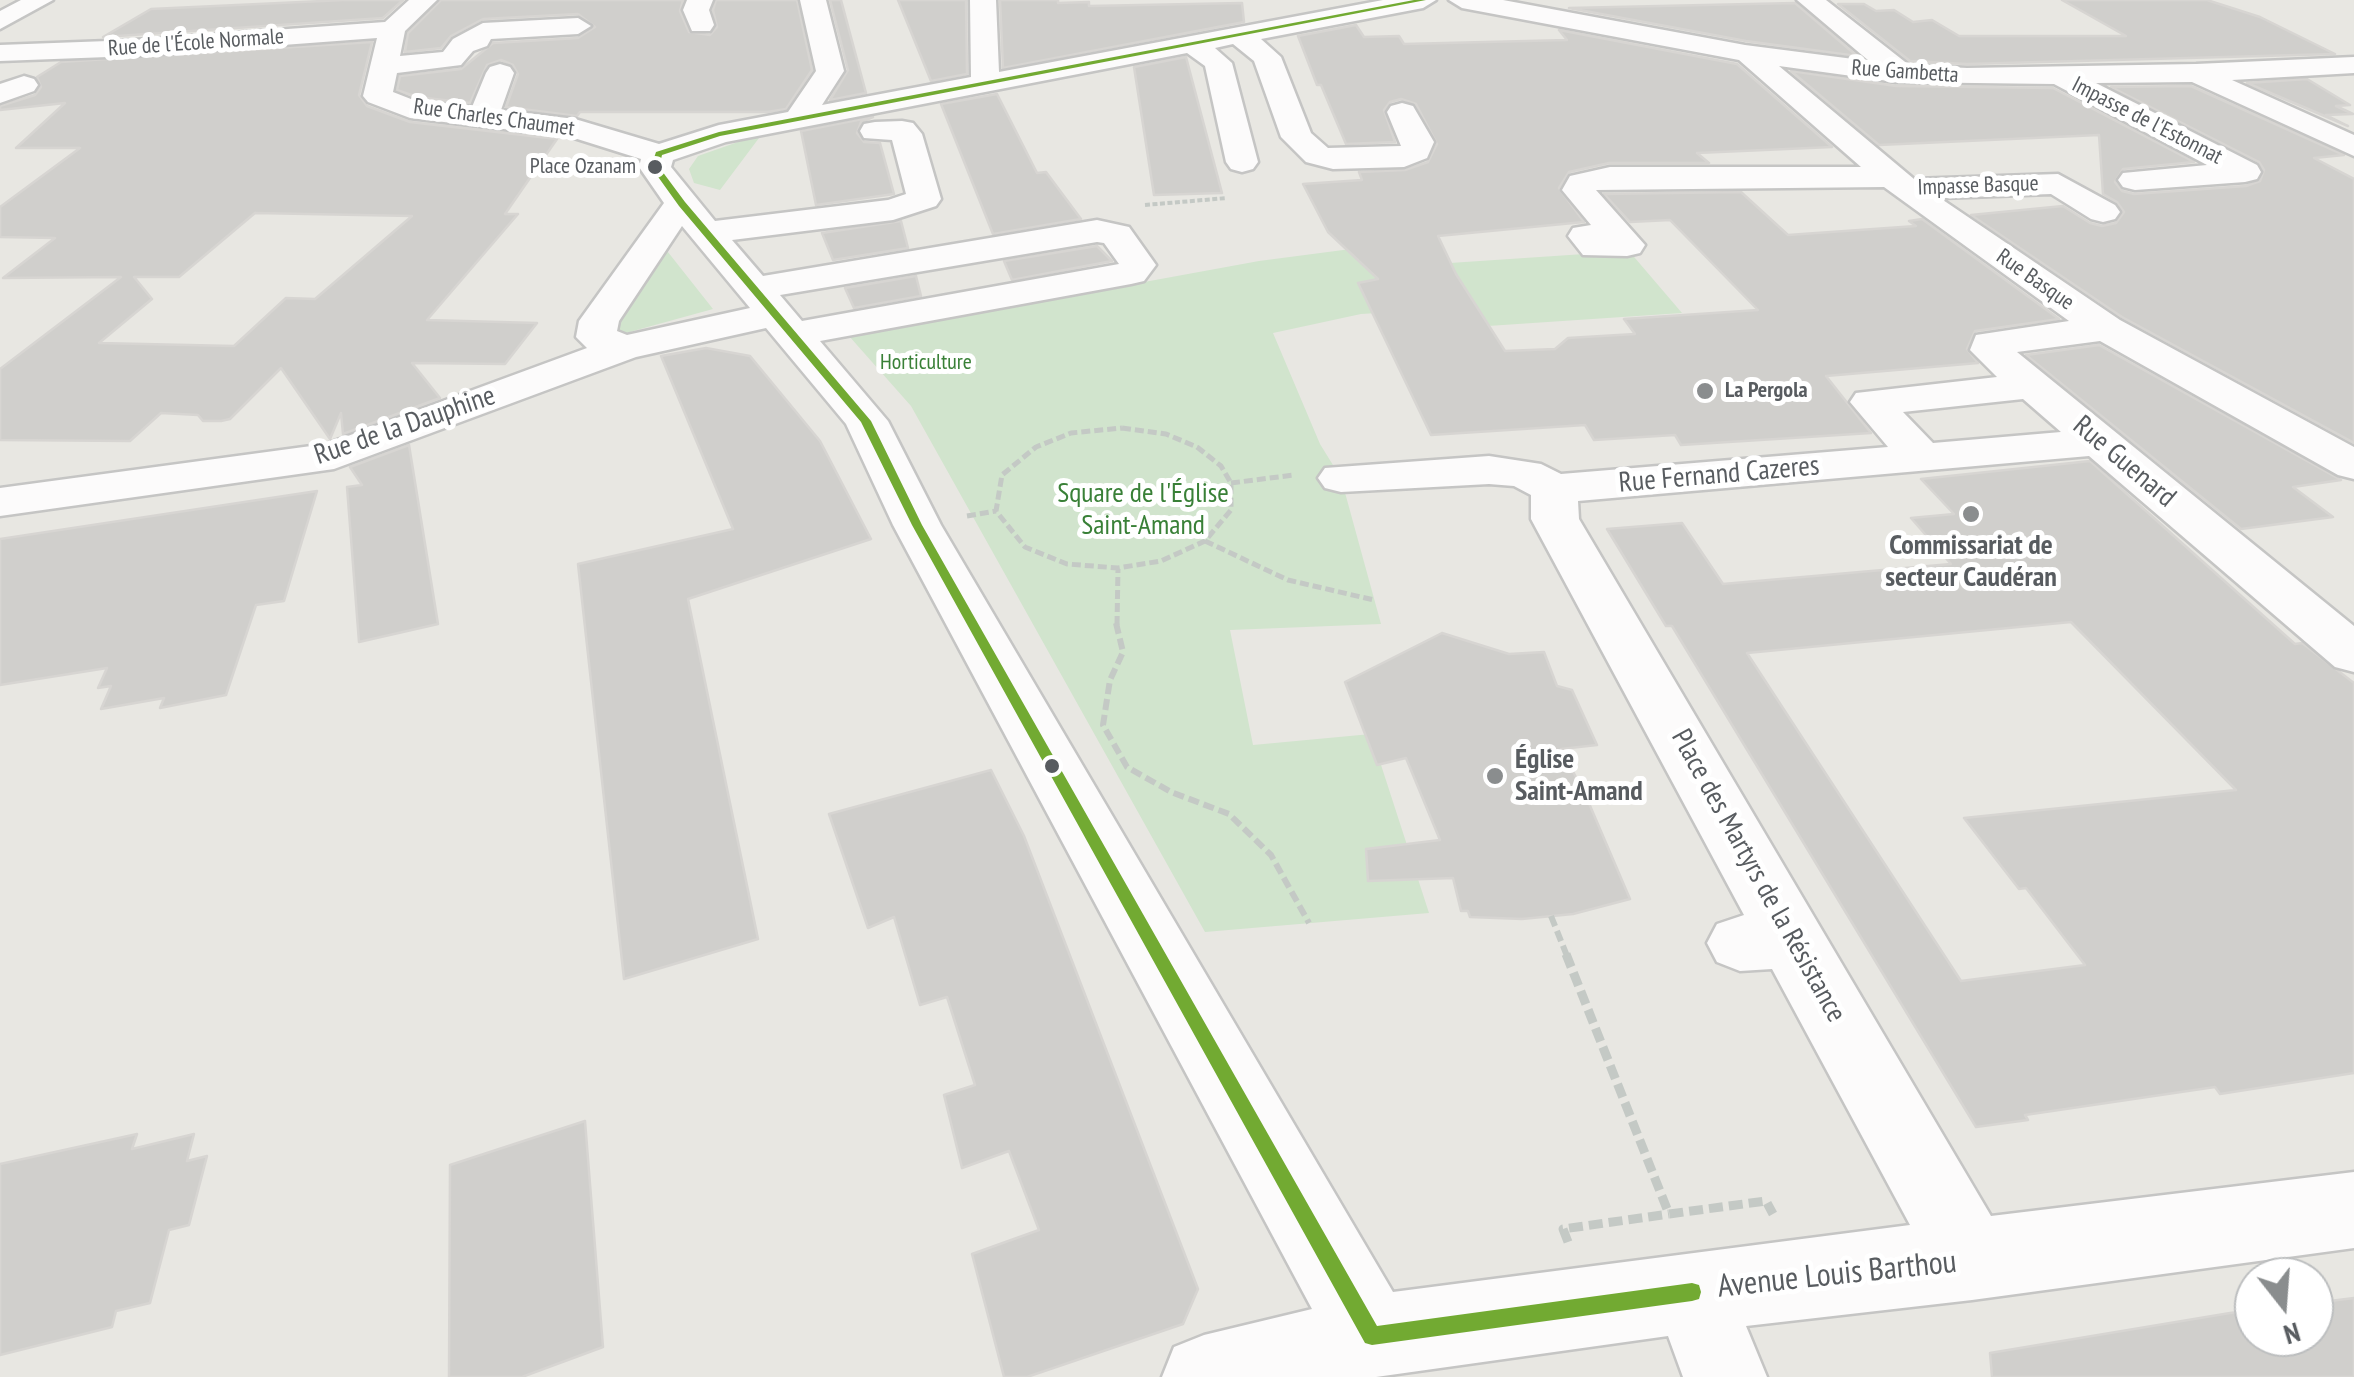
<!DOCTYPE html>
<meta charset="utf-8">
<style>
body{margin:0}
#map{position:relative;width:2354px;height:1377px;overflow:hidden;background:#e8e7e2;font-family:"PT Sans Narrow",sans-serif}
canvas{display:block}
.north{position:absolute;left:2234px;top:1257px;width:100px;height:100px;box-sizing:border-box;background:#fff;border:2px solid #bcbebf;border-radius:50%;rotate:163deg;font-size:28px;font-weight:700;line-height:40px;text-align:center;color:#585c60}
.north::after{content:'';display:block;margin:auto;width:35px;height:45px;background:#8a8d8e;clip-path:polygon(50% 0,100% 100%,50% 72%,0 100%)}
</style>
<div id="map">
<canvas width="2354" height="1377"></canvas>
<div class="north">N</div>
</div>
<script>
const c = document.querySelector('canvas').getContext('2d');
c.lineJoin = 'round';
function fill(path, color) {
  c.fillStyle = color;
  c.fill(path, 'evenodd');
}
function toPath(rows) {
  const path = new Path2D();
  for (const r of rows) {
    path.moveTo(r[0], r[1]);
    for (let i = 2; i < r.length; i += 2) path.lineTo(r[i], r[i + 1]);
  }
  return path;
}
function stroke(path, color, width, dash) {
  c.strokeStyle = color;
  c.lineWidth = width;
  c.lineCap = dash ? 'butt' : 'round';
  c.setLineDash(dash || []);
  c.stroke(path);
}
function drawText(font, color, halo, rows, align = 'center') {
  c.font = font + ' "PT Sans Narrow",sans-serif';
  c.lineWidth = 10;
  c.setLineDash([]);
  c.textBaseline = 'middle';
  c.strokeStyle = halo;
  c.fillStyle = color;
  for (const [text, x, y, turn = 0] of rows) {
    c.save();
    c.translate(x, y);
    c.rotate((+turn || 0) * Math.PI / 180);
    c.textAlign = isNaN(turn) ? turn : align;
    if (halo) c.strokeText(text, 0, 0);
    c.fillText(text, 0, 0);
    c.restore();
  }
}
fill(toPath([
 [755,136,759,138,720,190,694,183,689,169,698,156],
 [1435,238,1450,263,1629,251,1682,313,1488,326,1477,307,1361,314,1273,333,1320,444,1341,478,1381,624,1230,630,1253,745,1371,734,1429,913,1205,932,911,406,849,336,1259,261],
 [660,242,713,309,615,336,610,330]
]), '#d1e4cd');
const building = toPath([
 [344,0,403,0,383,18,103,37,151,9,344,0],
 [441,0,683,0,680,11,689,32,710,35,717,27,713,10,716,0,797,0,812,70,786,109,767,112,580,112,577,116,506,107,518,74,513,65,501,60,487,65,470,103,417,97,397,90,400,76,461,69,493,43,578,38,595,27,578,14,483,19,451,36,441,48,405,52,408,33,441,0],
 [830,0,841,0,866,93,830,100,848,70,830,0],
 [898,0,966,0,967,74,931,81,898,0],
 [1000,0,1058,0,1058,3,1089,2,1089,6,1242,3,1244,22,1003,68,1000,0],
 [2062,0,2207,0,2260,17,2335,54,1967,64,1910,61,1838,4,1864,4,1876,11,1894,10,1913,22,1932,20,1959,36,2126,36,2062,0],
 [1795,3,1857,56,1746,41,1569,8,1795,3],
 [1356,25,1364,37,1399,36,1404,44,1567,40,1559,30,1737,64,1832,147,1697,153,1709,163,1609,163,1569,172,1559,188,1584,222,1438,236,1456,274,1505,351,1555,349,1568,338,1635,334,1624,319,1758,310,1670,220,1630,222,1604,194,1741,192,1788,235,1916,226,1909,221,1922,219,2059,319,1975,331,1967,349,1978,363,1826,376,1871,433,1681,445,1675,435,1594,440,1585,425,1431,435,1358,283,1378,279,1328,232,1303,184,1362,180,1359,172,1405,170,1428,162,1437,144,1416,104,1401,99,1390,102,1384,110,1395,142,1346,144,1321,85,1317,85,1298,36,1356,25],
 [372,42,359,95,367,106,410,122,557,139,505,214,518,214,427,320,537,323,505,364,412,363,440,398,343,434,341,413,330,439,281,368,230,419,221,421,203,421,198,415,161,413,130,441,0,440,0,369,121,277,3,278,55,238,0,237,0,207,80,148,16,148,65,103,0,110,0,106,35,95,41,87,37,77,61,62,372,42],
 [255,213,412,216,315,299,286,298,234,346,99,343,152,299,134,277,179,277,255,213],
 [1186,57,1222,193,1154,195,1134,67,1186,57],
 [1791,71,1896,86,2053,88,2194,162,2123,169,2115,182,2122,191,2134,194,2246,186,2260,181,2264,170,2259,162,2111,87,2191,86,2344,155,2314,158,2354,179,2354,443,2122,317,1971,215,2063,206,2090,223,2102,226,2116,223,2124,212,2117,202,2103,194,2099,135,1879,145,1791,71],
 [2307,79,2350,105,2336,106,2353,114,2326,115,2348,126,2247,83,2307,79],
 [997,94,1037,173,1046,172,1081,219,993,234,941,104,997,94],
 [873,117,861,122,857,133,864,142,880,143,894,194,816,205,801,131,873,117],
 [901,221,908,248,833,260,822,233,901,221],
 [1097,246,1112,261,1012,280,1004,261,1097,246],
 [916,276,921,296,854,308,845,288,916,276],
 [2099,345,2341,480,2293,487,2333,517,2241,529,2026,355,2099,345],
 [706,348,750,356,820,441,871,539,688,599,758,939,624,979,578,564,733,529,661,356,706,348],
 [409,445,438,624,359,642,347,487,362,485,350,467,409,445],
 [2090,461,2295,644,2302,643,2354,683,2354,1073,2220,1094,2215,1087,2025,1115,2028,1120,1976,1127,1672,626,1666,626,1607,529,1682,523,1723,584,1951,564,1911,518,1954,514,1921,479,2090,461],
 [2071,622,2236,790,1964,818,2019,889,2026,888,2085,965,1961,981,1747,653,2071,622],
 [317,491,284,601,256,605,226,695,160,708,164,698,101,709,111,686,98,688,107,668,0,685,0,539,317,491],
 [1442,633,1509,654,1544,652,1557,686,1572,690,1597,745,1561,749,1585,794,1630,899,1573,914,1522,919,1470,917,1468,911,1461,911,1453,878,1368,881,1366,849,1440,840,1406,758,1377,765,1345,682,1442,633],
 [991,770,1024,836,1198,1289,1183,1324,1027,1377,1004,1377,972,1254,1039,1230,1009,1151,962,1168,944,1095,975,1085,947,997,920,1005,894,917,868,928,829,814,991,770],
 [585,1121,603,1347,522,1377,449,1377,450,1165,585,1121],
 [137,1134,132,1149,194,1134,187,1161,207,1156,189,1225,169,1230,150,1303,116,1311,112,1327,0,1355,0,1164,137,1134],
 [2354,1298,2354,1377,1992,1377,1990,1353,2230,1313,2254,1310,2254,1337,2314,1337,2314,1303,2354,1298]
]);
fill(building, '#d0cfcc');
stroke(building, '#d7d5d2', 2.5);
const minor = toPath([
 [21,0,53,0,0,29,0,11,21,0],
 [409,0,437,0,405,31,400,56,443,52,453,39,483,23,578,18,591,26,578,34,491,39,487,46,473,51,461,65,397,73,393,92,416,101,472,107,486,73,490,67,500,64,510,67,514,73,501,110,575,119,659,144,719,125,788,112,816,71,800,0,826,0,844,71,822,105,971,77,970,0,996,0,999,72,1383,0,1436,0,1423,8,1261,39,1281,57,1311,133,1328,148,1401,146,1387,112,1391,106,1402,103,1413,106,1434,142,1427,158,1404,167,1333,169,1306,162,1281,137,1254,61,1233,44,1215,48,1232,63,1258,162,1253,169,1242,172,1231,169,1226,162,1205,66,1187,53,726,142,673,160,671,167,715,221,888,200,906,194,892,140,864,138,860,131,864,124,875,122,902,121,913,123,922,134,941,199,936,206,893,220,732,240,763,276,1097,220,1129,227,1156,265,1144,281,1131,284,820,341,888,421,941,525,1393,1292,1910,1225,1772,969,1740,971,1717,962,1707,943,1717,924,1744,915,1531,519,1531,495,1514,486,1489,484,1341,492,1325,488,1318,478,1325,468,1489,456,1541,464,1561,474,1888,447,1850,402,1856,393,1997,377,1970,350,1976,335,2069,321,1884,187,1596,190,1645,245,1640,253,1627,256,1583,255,1568,236,1573,228,1591,225,1562,190,1570,176,1610,167,1861,167,1739,60,1462,8,1449,0,1503,0,1745,45,1869,61,1797,0,1826,0,1909,65,1967,68,2196,64,2354,57,2354,73,2232,80,2354,135,2354,156,2192,82,2096,83,2257,165,2261,172,2257,179,2245,182,2135,190,2123,187,2118,180,2123,173,2207,165,2054,84,1896,82,1779,66,1914,179,2058,174,2115,205,2120,212,2115,219,2103,222,2091,219,2051,194,1940,198,2120,320,2354,447,2354,479,2338,475,2100,341,2017,352,2354,626,2354,672,2335,667,2089,456,1578,501,1579,519,1991,1216,2354,1172,2354,1248,1972,1300,1746,1326,1767,1377,1683,1377,1668,1336,1376,1377,1162,1377,1174,1347,1204,1335,1312,1309,893,525,846,424,766,328,636,357,334,469,0,516,0,488,326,444,587,348,576,337,579,321,664,203,639,167,641,159,571,137,410,118,368,102,363,96,377,38,135,56,0,61,0,45,135,40,385,22,409,0],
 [682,226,750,308,627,335,617,331,619,321,682,226],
 [1097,242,1104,243,1119,264,802,321,780,295,1097,242],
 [2023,399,2061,432,1933,443,1903,412,2023,399],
 [687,0,713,0,709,10,714,25,710,31,692,31,683,10,687,0],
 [24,76,34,79,38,85,34,91,0,103,0,84,24,76]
]);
stroke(minor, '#c5c5c4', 5);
stroke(toPath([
 [1145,205,1227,198]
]), '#c4c9c5', 4, [5, 2.5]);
stroke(toPath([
 [1122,428,1166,434,1197,447,1221,466,1231,483,1231,510,1205,541,1161,561,1118,568,1067,564,1025,547,996,511,1002,475,1036,447,1071,433,1122,428],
 [1231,483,1294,475],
 [967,516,996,511],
 [1205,541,1288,580,1374,600],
 [1117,625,1118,569]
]), '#c4c9c5', 5, [9, 4]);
stroke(toPath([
 [1116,623,1123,652,1110,680,1103,725,1127,767,1171,792,1229,814,1271,855,1309,923],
 [1551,916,1567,956]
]), '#c4c9c5', 6, [11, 5]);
stroke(toPath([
 [1566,954,1669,1214,1766,1201,1773,1214],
 [1568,1242,1563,1229,1669,1214]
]), '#c4c9c5', 9, [14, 6]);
fill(minor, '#fcfbfb');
fill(toPath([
 [1414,0,1426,0,720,136,662,155,659,167,685,202,871,421,922,525,1377,1326,1692,1283,1699,1285,1701,1292,1699,1299,1692,1301,1372,1345,1365,1343,912,525,861,422,679,206,651,167,656,152,719,132,1414,0]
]), '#72aa32');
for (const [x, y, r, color] of [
 [655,167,9,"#585c60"],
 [1705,391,10,"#8a8d8e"],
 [1971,514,10,"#8a8d8e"],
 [1052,766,9,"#585c60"],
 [1495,776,10,"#8a8d8e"]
]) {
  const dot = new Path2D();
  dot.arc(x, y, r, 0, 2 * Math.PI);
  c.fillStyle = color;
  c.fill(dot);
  stroke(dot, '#fff', 4);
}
drawText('22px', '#585c60', '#fff', [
 ["Rue de l'École Normale",196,43,-4],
 ["Rue Gambetta",1905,72,4],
 ["Rue Charles Chaumet",494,118,8],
 ["Impasse de l'Estonnat",2147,121,27],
 ["Impasse Basque",1978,186,-2],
 ["Rue Basque",2035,280,35]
]);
drawText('22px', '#585c60', '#fff', [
 ["Place Ozanam",636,167]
], 'right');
drawText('22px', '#398037', '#fff', [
 ["Horticulture",926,363]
]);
drawText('bold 22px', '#585c60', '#fff', [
 ["La Pergola",1725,391]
], 'left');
drawText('28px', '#585c60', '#fff', [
 ["Rue de la Dauphine",405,426,-19],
 ["Rue Guenard",2124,462,40],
 ["Rue Fernand Cazeres",1719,475,-5],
 ["Place des Martyrs de la Résistance",1758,876,61]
]);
drawText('28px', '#398037', '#fff', [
 ["Square de l'Église",1143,494],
 ["Saint-Amand",1143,526]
]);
drawText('bold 28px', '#585c60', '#fff', [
 ["Commissariat de",1971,546],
 ["secteur Caudéran",1971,578],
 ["Église",1515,760,"left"],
 ["Saint-Amand",1515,792,"left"]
]);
drawText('32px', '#585c60', '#fff', [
 ["Avenue Louis Barthou",1837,1275,-6]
]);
</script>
